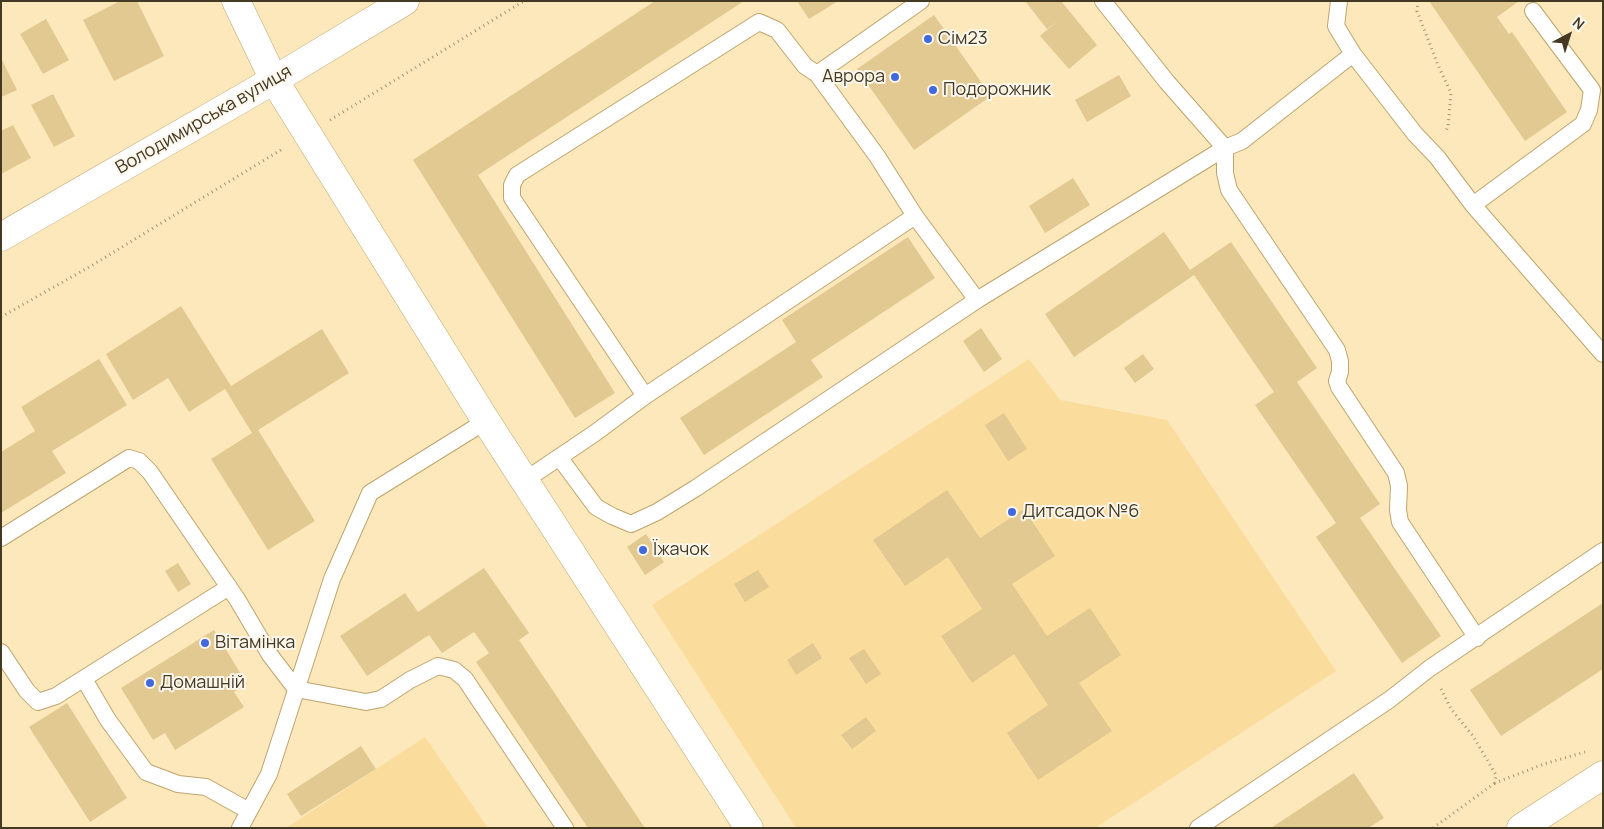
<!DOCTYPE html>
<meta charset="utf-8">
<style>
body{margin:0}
#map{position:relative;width:1604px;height:829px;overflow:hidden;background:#fde8bb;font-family:Manrope,sans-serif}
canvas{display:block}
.frame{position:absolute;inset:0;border:2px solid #443923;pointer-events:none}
.north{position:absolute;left:1544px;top:10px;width:50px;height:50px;-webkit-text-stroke:4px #fcf7ec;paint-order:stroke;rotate:40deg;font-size:14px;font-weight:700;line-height:20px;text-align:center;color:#443923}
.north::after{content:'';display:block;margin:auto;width:18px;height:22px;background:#443923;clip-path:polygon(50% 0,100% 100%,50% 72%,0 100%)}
</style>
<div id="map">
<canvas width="1604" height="829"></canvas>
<div class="frame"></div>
<div class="north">N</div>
</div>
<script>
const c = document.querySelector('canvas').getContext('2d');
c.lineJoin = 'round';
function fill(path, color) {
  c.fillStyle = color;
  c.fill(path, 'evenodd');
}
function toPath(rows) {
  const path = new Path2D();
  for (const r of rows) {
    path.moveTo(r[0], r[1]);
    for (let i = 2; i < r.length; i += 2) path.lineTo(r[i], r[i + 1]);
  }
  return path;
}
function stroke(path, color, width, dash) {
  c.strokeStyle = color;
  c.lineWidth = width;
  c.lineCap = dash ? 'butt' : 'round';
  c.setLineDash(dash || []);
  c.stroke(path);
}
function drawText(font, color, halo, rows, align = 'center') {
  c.font = font + ' Manrope,sans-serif';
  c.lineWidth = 4;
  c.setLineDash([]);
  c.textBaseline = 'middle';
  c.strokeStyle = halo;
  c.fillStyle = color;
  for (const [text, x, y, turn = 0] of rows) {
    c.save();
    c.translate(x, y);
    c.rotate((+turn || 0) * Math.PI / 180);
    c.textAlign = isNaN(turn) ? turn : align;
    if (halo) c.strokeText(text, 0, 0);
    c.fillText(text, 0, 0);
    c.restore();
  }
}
fill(toPath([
 [1029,359,1060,400,1167,420,1336,671,1095,828,796,828,652,605],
 [425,737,488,828,286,828]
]), '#fadc9c');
fill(toPath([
 [120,1,137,1,164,56,114,81,83,20],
 [655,1,744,1,478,175,615,393,575,418,413,160],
 [797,1,838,1,809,19],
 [1025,1,1061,1,1097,45,1069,69,1040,36,1057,21,1047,29],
 [1429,1,1519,1,1497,17,1509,34,1512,32,1567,112,1525,141],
 [934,15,991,96,914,150,857,69],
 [46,19,69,60,43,74,20,34],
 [1,58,17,90,1,97],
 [1119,75,1131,96,1087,122,1075,100],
 [53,94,75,136,54,147,31,105],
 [13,125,31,158,1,174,1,131],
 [1073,178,1090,205,1045,233,1029,206],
 [1164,232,1190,270,1231,242,1317,368,1297,382,1380,504,1360,518,1441,636,1402,663,1316,537,1336,523,1255,405,1274,392,1194,275,1074,357,1045,314],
 [908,237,935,278,811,360,823,377,704,455,680,418,796,342,782,320],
 [181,306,231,386,322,329,349,373,258,430,315,521,268,550,211,459,252,433,225,389,189,412,168,378,133,400,106,354],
 [981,328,1002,359,984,372,963,341],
 [1143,354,1154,369,1135,383,1124,368],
 [99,359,127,405,52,451,66,473,1,513,1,452,35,431,21,407],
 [1004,413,1027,449,1008,461,985,425],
 [947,490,980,538,1024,509,1055,556,1012,584,1047,636,1090,608,1121,655,1079,683,1112,731,1038,780,1007,733,1048,705,1014,654,972,683,941,636,982,609,948,557,905,586,873,540],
 [646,534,664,562,645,575,627,547],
 [178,563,191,584,178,592,165,571],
 [484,568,529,633,519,640,645,828,588,828,476,662,489,653,474,632,442,653,429,635,367,676,340,636,405,593,418,612],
 [758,570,769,587,745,602,734,584],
 [1603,603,1603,669,1501,736,1470,690],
 [214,630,247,684,234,692,244,707,175,750,165,733,153,740,121,688],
 [813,643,822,658,796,675,787,660],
 [864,649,881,674,866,684,849,658],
 [67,703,127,798,90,822,29,727],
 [866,717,876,731,852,749,841,735],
 [361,746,376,769,301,816,287,794],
 [1354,773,1384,818,1368,828,1271,828]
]), '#e2c991');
const service = toPath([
 [1103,1,1167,82,1225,148,1242,141,1353,54],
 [1339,1,1336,26,1353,54,1415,134,1437,157,1473,205,1603,354],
 [817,74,921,1],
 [1473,205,1583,124,1589,110,1592,90,1533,11],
 [915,216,977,300,1225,148,1225,173,1229,190,1337,350,1340,361,1340,372,1337,381,1339,387,1396,473,1399,486,1398,510,1400,522,1477,638],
 [559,457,596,507,612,516,631,524,657,512,696,488,977,300],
 [524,481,595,433,645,396,915,216,877,156,817,74,805,66,777,30,759,22,517,175,512,185,512,198,645,396],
 [1,538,129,458,139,461,150,472,237,599,270,655,296,689,366,702,381,699,410,680,438,666,454,670,465,679,565,828],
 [1,652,27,691,38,702,56,696,229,587],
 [84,679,108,720,146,772,178,784,206,787,249,811],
 [240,828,269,774,332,579,370,493,486,421],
 [1198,828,1389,700,1430,668,1603,551]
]);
const minor = toPath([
 [236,1,274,80,486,421,749,828],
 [1521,828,1603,775]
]);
const primary = toPath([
 [1,237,274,80,405,1]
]);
stroke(service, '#bea56e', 18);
stroke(minor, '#bea56e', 29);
stroke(primary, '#bea56e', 29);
stroke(toPath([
 [1418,1,1417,11,1438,65,1451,93,1448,127,1445,133],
 [330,120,524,1],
 [1,317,91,266,284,148],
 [1441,689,1451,709,1473,736,1496,775,1495,783,1544,764,1585,752],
 [1433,828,1495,783]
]), '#a49472', 3, [1, 4]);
stroke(service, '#fff', 16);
stroke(minor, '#fff', 28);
stroke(primary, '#fff', 28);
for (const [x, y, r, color] of [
 [928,39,5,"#4169db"],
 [895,77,5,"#4169db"],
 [933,90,5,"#4169db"],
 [1012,512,5,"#4169db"],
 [643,550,5,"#4169db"],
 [205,643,5,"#4169db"],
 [150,683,5,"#4169db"]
]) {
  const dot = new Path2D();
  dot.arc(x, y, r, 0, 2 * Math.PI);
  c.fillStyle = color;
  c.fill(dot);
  stroke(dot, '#fcf7ec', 2);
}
drawText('18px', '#443923', '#fcf7ec', [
 ["Сім23",938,39],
 ["Аврора",885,77,"right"],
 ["Подорожник",943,90],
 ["Дитсадок №6",1022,512],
 ["Їжачок",653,550],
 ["Вітамінка",215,643],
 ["Домашній",160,683]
], 'left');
drawText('18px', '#443923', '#fcf7ec', [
 ["Володимирська вулиця",204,120,-30]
]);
</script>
